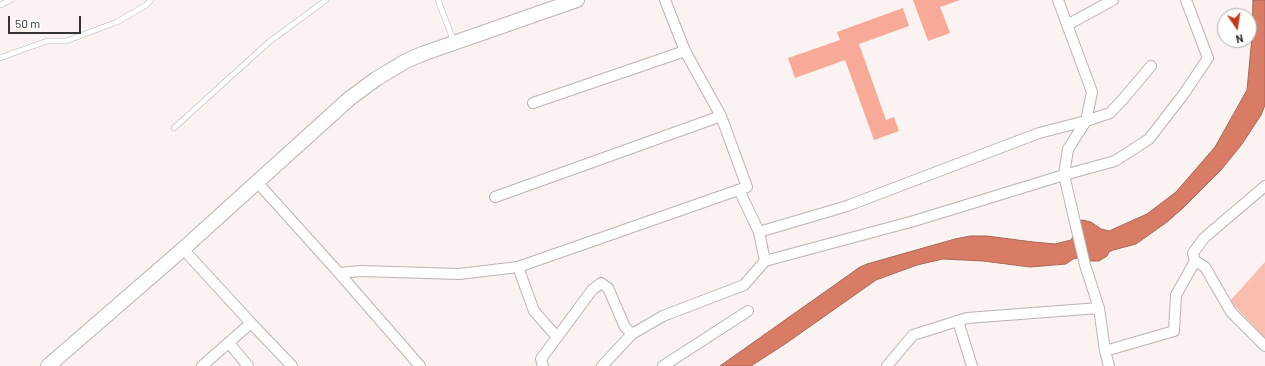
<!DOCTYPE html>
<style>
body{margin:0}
#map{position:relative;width:1265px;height:366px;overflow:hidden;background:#fbf3f1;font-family:Barlow,sans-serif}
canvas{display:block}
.north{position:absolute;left:1217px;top:8px;width:40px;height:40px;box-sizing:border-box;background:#fff;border:1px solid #aeadad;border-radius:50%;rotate:167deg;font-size:11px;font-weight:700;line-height:16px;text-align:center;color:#353332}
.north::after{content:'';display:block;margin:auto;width:14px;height:18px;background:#c43a1b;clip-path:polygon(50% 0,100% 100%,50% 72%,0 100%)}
.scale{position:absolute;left:8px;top:16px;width:73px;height:18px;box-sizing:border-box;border:2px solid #353332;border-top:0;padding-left:5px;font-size:12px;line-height:14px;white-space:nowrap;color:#353332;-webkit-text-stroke:3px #fff;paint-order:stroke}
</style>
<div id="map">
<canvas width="1265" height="366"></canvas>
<div class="north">N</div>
<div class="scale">50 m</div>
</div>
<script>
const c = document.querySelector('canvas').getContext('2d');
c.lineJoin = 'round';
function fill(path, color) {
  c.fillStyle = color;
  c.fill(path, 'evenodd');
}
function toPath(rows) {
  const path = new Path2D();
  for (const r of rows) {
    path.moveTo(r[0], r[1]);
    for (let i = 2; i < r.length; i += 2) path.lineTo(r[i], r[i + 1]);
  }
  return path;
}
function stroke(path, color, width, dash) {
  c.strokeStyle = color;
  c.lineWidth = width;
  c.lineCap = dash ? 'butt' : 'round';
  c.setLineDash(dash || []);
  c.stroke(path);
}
fill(toPath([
 [1265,262,1265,338,1230,301]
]), '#fbbdae');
const water = toPath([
 [1253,0,1265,0,1265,105,1261,115,1242,144,1221,170,1183,208,1167,222,1136,244,1113,250,1109,252,1107,256,1099,261,1091,261,1082,257,1073,259,1066,264,1030,267,983,261,943,259,917,265,876,280,785,344,751,366,720,366,860,267,867,264,955,239,970,236,987,236,1033,242,1055,244,1071,240,1075,233,1078,221,1082,220,1091,222,1101,229,1109,231,1147,214,1176,192,1215,147,1247,90,1252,37,1253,0]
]);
fill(water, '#d87c66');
stroke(water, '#a76656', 1);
fill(toPath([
 [913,0,960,0,940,7,950,33,928,41],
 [903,8,909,26,859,44,886,120,894,117,899,131,874,140,845,60,795,78,788,58,840,40,837,32]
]), '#f8aa98');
const service = toPath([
 [438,0,454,42],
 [0,5,11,0],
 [0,58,47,41,66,41,117,22,146,5,151,0],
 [174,128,269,42,326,0]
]);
const minor = toPath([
 [1058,0,1092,92,1086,121,1068,149,1064,175,1085,265,1099,308,1105,351,1109,366],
 [1067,25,1113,0],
 [533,103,685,51],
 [257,182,339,273,420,366],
 [739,190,759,232,765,261],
 [495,197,721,116],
 [759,232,847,206,1039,133,1086,121,1110,113,1124,98,1151,66],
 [183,249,251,323,202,366],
 [1195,261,1205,267,1231,312,1265,346],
 [518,267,534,311,557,337],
 [339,273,361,271,459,274,518,267,747,187,721,116,685,51,665,0],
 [958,321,972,366],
 [251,323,292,366],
 [229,343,248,366],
 [1105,351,1174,331,1176,295,1195,261,1193,253,1204,238,1265,186],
 [543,366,541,359,592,290,601,283,608,288,625,327,632,334],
 [602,366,632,334,663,316,744,285,765,261,914,221,1064,175,1115,161,1149,139,1183,95,1208,58,1186,0],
 [663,366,748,311],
 [887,366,913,335,967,318,1099,308]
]);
const secondary = toPath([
 [48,366,183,249,349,99,376,79,406,61,422,54,577,0]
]);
stroke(service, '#bbb3b1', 6);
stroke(minor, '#bbb3b1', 12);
stroke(secondary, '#bbb3b1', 16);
stroke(service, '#fff', 5);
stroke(minor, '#fff', 10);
stroke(secondary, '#fff', 14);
</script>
